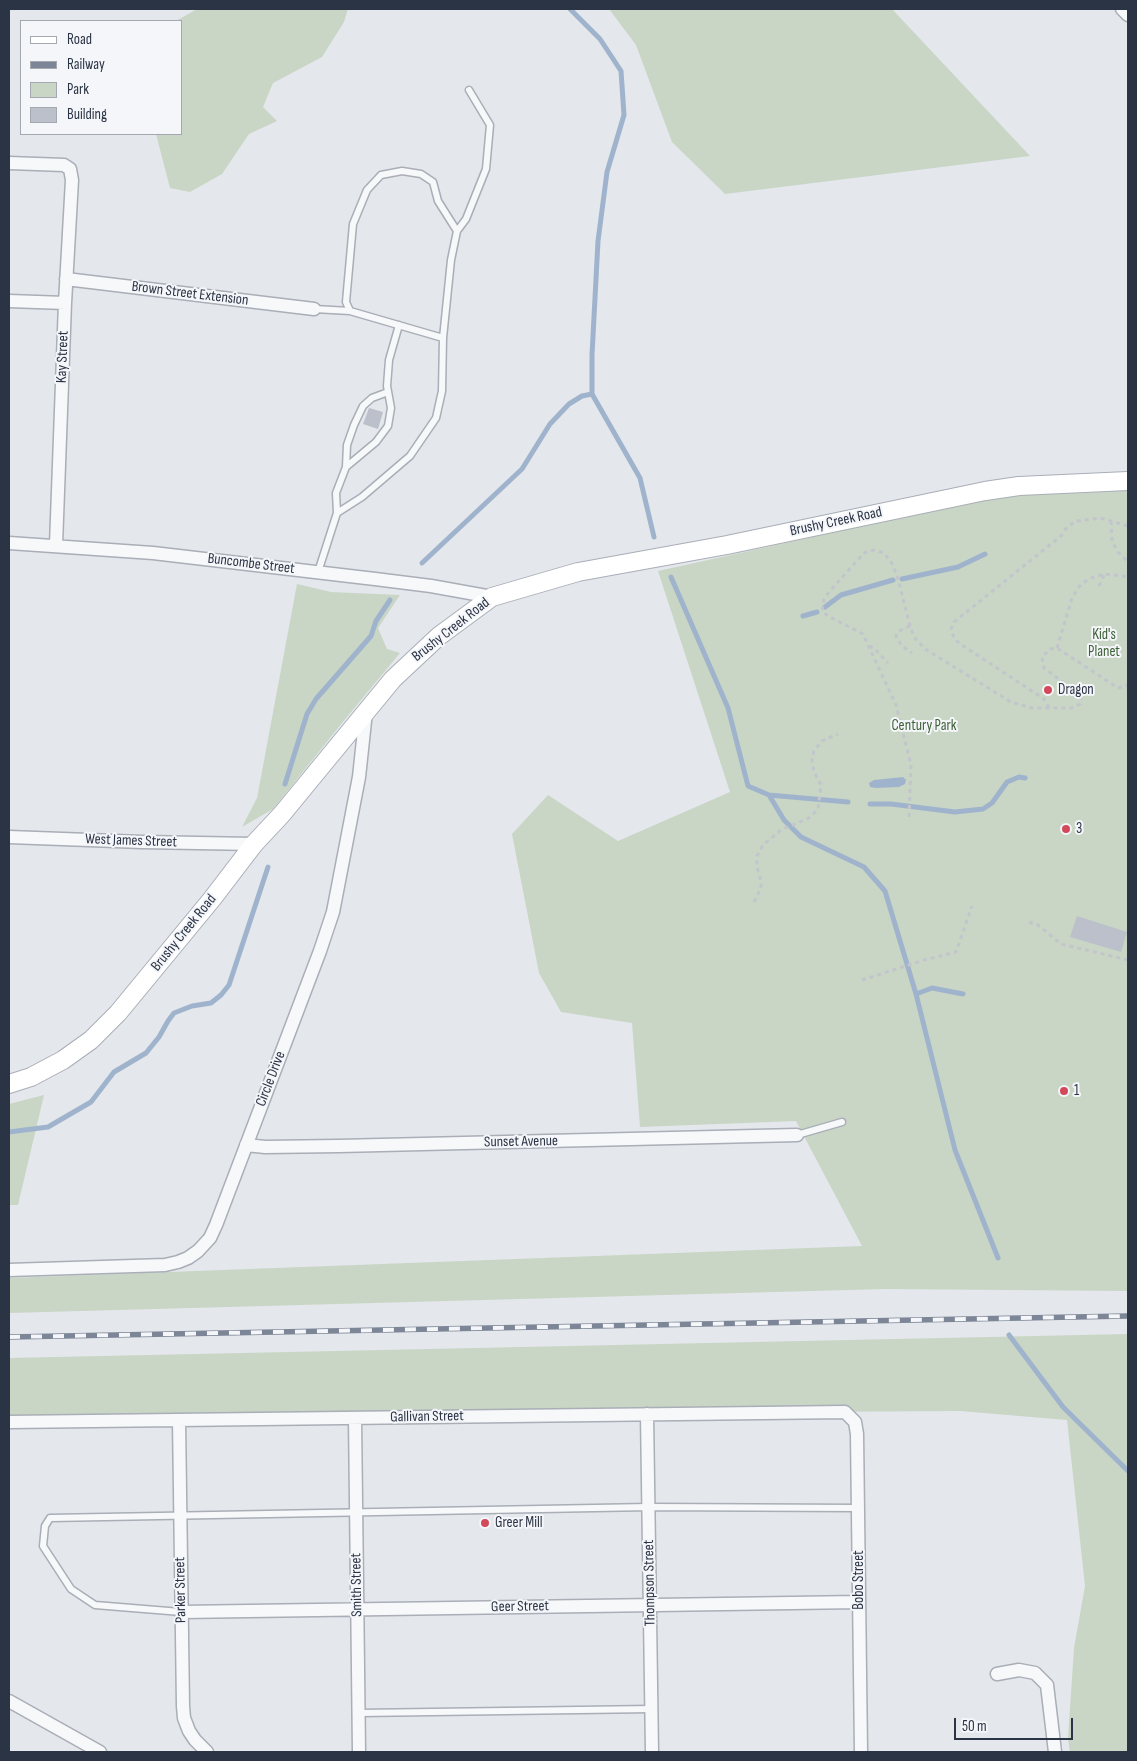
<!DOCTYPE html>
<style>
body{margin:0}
#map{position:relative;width:1137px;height:1761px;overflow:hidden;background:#e4e7ec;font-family:"Sofia Sans Condensed",sans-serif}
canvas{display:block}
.frame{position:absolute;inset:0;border:10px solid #2b3445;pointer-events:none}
.legend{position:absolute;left:20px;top:20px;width:162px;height:115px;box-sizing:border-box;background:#f4f6f9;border:1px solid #a4a8b1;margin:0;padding:6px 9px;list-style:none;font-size:15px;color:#2b3445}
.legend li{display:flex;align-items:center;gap:10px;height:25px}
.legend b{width:25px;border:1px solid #a4a8b1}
.scale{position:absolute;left:954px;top:1718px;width:119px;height:22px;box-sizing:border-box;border:2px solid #2b3445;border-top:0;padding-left:6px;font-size:15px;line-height:18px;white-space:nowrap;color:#2b3445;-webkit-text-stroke:4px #f4f6f9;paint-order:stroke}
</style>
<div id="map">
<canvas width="1137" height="1761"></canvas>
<div class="frame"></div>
<ul class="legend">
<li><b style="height:6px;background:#fff"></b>Road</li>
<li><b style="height:6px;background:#7d8696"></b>Railway</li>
<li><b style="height:14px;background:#c9d6c5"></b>Park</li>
<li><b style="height:14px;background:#bbc0ca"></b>Building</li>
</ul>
<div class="scale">50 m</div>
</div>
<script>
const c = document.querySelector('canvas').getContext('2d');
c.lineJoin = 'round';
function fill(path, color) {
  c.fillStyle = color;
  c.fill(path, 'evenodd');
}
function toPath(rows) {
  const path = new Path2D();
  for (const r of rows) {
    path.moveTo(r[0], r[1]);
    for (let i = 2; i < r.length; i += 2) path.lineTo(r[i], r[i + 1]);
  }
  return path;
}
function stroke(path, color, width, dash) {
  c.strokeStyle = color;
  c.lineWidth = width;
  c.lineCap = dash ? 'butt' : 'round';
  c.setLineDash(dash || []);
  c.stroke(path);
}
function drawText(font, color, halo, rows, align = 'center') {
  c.font = font + ' "Sofia Sans Condensed",sans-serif';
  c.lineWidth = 4;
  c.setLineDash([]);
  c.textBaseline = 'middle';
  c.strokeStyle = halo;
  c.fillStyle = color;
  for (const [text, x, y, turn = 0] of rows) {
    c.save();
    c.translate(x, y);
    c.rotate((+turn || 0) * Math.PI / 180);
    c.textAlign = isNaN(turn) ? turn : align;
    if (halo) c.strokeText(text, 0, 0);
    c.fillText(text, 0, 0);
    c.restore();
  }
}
fill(toPath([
 [197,9,348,9,344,22,322,57,273,83,263,107,277,121,249,134,222,174,190,192,170,188,156,134,181,134,181,21,176,21],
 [609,9,892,9,1030,156,725,194,672,142,636,45],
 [1049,485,1128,488,1128,1291,885,1289,9,1313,9,1278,862,1246,796,1121,640,1127,632,1023,561,1012,539,973,512,834,548,795,618,841,730,792,658,571],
 [297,584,331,592,400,595,378,628,387,649,400,653,342,723,273,809,242,827,257,798],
 [44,1095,18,1205,9,1205,9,1104],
 [1128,1334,1128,1752,1070,1752,1068,1738,1074,1648,1085,1586,1067,1420,960,1411,9,1417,9,1358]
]), '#c9d6c5');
fill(toPath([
 [903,777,906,780,905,784,899,787,876,788,870,787,869,783,874,780]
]), '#9fb4cc');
stroke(toPath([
 [570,9,600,39,621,71,624,115,607,172,598,241,592,355,592,394,640,478,654,537],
 [422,563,522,469,550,424,569,404,582,396,592,394],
 [671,577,728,708,748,786,769,795,784,820,801,837,864,867,885,891,916,994,955,1150,998,1258],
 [902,579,958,567,985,554],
 [825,607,841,595,893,580],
 [803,616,817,612],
 [285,784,307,714,316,699,371,636,376,621,390,600],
 [769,795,848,802],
 [870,804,891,804,955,812,983,809,992,803,1007,782,1019,777,1025,778],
 [916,994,932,988,963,994],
 [9,1132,48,1127,91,1102,114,1072,146,1053,159,1037,168,1021,174,1013,192,1006,211,1003,221,995,229,985,268,867],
 [1009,1335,1063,1407,1128,1471]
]), '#9fb4cc', 5);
fill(toPath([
 [369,408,383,412,378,429,363,424],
 [1077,916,1127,932,1121,952,1070,937]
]), '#bbc0ca');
const lane = toPath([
 [314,309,350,311],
 [443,338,350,311,346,302,353,224,367,190,381,175,402,171,421,174,433,182,438,201,457,231],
 [346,467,347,445,354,425,363,406,372,398,388,392],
 [337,513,336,493,346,467,376,442,388,426,391,408,387,386,389,360,399,325],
 [318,572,337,513,362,497,410,456,436,418,442,391,443,338,451,260,457,231,466,219,486,169,490,125,469,90],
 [797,1135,842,1122],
 [181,1612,95,1605,71,1589,43,1546,45,1526,50,1518,649,1507,858,1508],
 [359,1713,652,1709]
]);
const street = toPath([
 [1122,9,1128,15],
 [9,163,64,165,70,169,72,180,65,303,56,545],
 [66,279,314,309],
 [9,301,65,303],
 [9,543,153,553,375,579,431,586,492,597],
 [9,837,142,842,254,844],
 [246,1145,265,1147,339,1146,797,1135],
 [9,1270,165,1265,178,1262,188,1258,198,1251,210,1238,216,1225,320,951,333,912,359,777,366,712],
 [647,1414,652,1752],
 [355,1418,359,1752],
 [179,1420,183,1706,184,1718,189,1731,195,1740,207,1752],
 [9,1422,845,1412,855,1422,857,1434,861,1752],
 [181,1612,859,1602],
 [997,1674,1019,1670,1035,1673,1047,1685,1055,1752],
 [9,1701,100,1752]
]);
const secondary = toPath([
 [9,1084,31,1077,63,1060,91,1040,118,1013,212,899,254,844,282,814,393,679,439,636,492,597,578,572,727,545,985,491,1019,486,1128,481]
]);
stroke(lane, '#a9aeb7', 9);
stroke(street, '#a9aeb7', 15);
stroke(secondary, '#a9aeb7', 20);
stroke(toPath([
 [1111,521,1112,541,1118,552,1128,562],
 [1099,586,1104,575],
 [910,626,901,630,897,633,896,637,902,646,912,653],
 [869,646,874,648,888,663],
 [1057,648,1072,598,1079,587,1088,579,1104,574,1123,576,1128,578],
 [1049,708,1044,699,959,643,954,638,951,629,954,622,1061,536,1067,527,1076,521,1100,518,1128,526],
 [909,817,911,765,896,705,863,634,828,616,822,611,824,599,829,592,864,553,874,550,884,553,891,562,897,575,910,626,914,637,925,649,1011,702,1032,708,1071,708,1080,704,1081,699,1080,695,1044,668,1042,657,1050,649,1057,648,1118,688,1128,685],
 [754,902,761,888,761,881,757,867,757,856,763,845,781,830,809,818,818,809,821,785,814,772,812,760,814,751,822,741,838,734],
 [1029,922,1038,925,1061,944,1128,960],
 [862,980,924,960,956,952,972,906]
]), '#c2c5cb', 3, [4, 4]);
stroke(lane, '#f7f8fa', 6);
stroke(street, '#f7f8fa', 12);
stroke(secondary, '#fff', 18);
const rail = toPath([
 [9,1337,1128,1316]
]);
stroke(rail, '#7d8696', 5.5);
stroke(rail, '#f4f6f9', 4, [11]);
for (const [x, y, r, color] of [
 [1048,690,5,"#d1495b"],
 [1066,829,5,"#d1495b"],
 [1064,1091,5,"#d1495b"],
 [485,1523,5,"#d1495b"]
]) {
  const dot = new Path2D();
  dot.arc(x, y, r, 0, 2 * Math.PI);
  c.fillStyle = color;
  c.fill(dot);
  stroke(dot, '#f4f6f9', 2);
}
drawText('15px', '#2b3445', '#f4f6f9', [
 ["Brown Street Extension",190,294,7],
 ["Kay Street",63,357,-88],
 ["Brushy Creek Road",836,522,-12],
 ["Buncombe Street",251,564,7],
 ["Brushy Creek Road",451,630,-38],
 ["West James Street",131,841,2],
 ["Brushy Creek Road",184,933,-51],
 ["Circle Drive",271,1079,-69],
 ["Sunset Avenue",521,1142,-1],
 ["Gallivan Street",427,1417,-1],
 ["Bobo Street",859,1580,-90],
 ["Thompson Street",650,1583,-91],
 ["Smith Street",357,1585,-91],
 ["Parker Street",181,1590,-91],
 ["Geer Street",520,1607,-1]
]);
drawText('15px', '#3f6138', '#f4f6f9', [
 ["Kid's",1104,635],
 ["Planet",1104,652],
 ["Century Park",924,726]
]);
drawText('15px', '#2b3445', '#f4f6f9', [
 ["Dragon",1058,690],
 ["3",1076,829],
 ["1",1074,1091],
 ["Greer Mill",495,1523]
], 'left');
</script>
